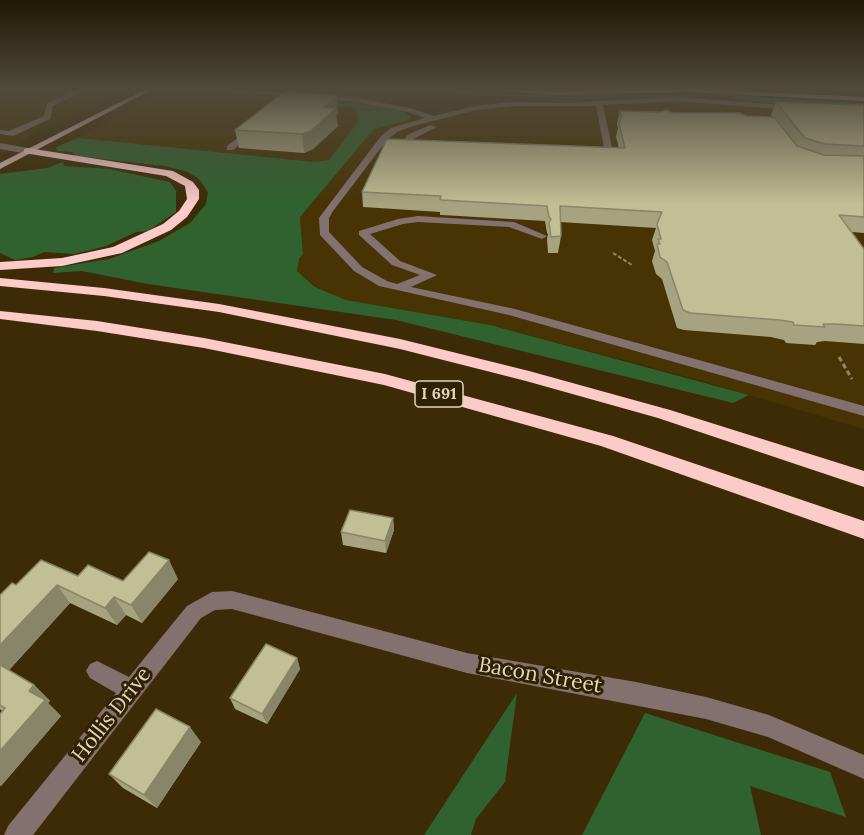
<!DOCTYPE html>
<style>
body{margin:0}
canvas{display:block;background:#3c2b06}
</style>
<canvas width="864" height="835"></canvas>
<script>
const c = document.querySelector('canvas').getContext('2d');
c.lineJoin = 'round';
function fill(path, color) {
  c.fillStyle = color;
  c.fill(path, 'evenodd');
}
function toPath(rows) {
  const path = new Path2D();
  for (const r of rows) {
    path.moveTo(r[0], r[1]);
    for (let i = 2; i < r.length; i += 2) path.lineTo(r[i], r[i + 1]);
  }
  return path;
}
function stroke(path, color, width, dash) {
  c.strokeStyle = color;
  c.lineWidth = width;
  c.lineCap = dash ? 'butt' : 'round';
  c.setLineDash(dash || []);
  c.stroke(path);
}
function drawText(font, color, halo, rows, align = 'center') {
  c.font = font + ' Lora,serif';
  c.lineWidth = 6;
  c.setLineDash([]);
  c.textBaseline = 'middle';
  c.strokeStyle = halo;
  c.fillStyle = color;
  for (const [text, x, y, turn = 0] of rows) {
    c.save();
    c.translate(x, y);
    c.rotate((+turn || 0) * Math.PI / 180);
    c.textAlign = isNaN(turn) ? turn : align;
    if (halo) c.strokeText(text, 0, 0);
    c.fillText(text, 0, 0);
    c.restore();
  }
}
fill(toPath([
 [0,89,135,89,85,112,35,131,17,147,0,155],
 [163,89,397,89,413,94,387,107,322,100,356,110,358,122,329,160,315,162,78,138],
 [640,97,684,97,756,102,864,112,864,429,695,379,490,325,346,300,316,287,297,271,299,259,303,254,300,217,374,129,462,105,510,101,568,102]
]), '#473304');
fill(toPath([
 [736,96,864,103,864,112,746,101,733,97],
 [322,100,387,107,405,112,411,117,406,121,374,129,300,217,303,254,299,259,297,271,315,287,346,300,490,325,749,395,733,403,396,320,148,284,82,271,53,273,54,268,109,259,159,241,190,223,206,204,208,192,199,179,186,171,164,166,77,156,71,152,57,151,56,147,78,138,315,162,329,160,358,122,356,110,351,107,316,104],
 [63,162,64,166,109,169,170,182,176,191,176,212,148,231,136,232,106,246,74,254,44,252,33,257,15,260,0,253,0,174,47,168],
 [517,693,505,782,476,819,471,835,424,835],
 [645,713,830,772,846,817,750,786,761,835,582,835]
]), '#30622f');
stroke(toPath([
 [435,89,452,92,568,98,704,95],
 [739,97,841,105]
]), '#335294', 2);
stroke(toPath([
 [613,253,632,265]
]), '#93856a', 2, [4, 2]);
stroke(toPath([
 [839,357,852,379]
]), '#93856a', 3, [5, 3]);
fill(toPath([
 [43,89,63,89,82,92,53,106,50,119,13,136,0,134,0,130,9,131,44,116,47,103,69,93,43,89],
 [200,89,225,89,357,98,410,108,434,116,476,106,513,102,567,103,678,97,796,106,793,110,678,101,603,105,613,152,609,157,595,160,591,157,592,155,605,152,596,106,513,106,476,110,413,126,397,132,387,140,333,211,329,218,329,232,362,267,387,281,397,284,420,275,392,265,359,235,359,231,398,219,418,216,514,222,547,236,542,239,509,227,418,222,403,224,370,234,400,261,437,275,411,287,515,309,864,406,864,416,509,315,379,286,354,271,320,235,319,218,381,136,391,128,425,118,408,112,357,102,200,89],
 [430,125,437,127,413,139,410,145,418,146,418,150,401,150,400,148,407,135,430,125],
 [250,128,257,130,233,150,227,150,227,146,250,128],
 [0,143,28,148,32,151,28,154,0,149,0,143],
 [232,591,467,653,636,682,706,697,769,715,864,755,864,779,768,737,706,719,467,673,232,609,215,610,201,618,33,835,4,835,8,826,116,693,90,678,86,671,90,664,97,661,129,677,187,606,212,592,232,591]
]), '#84706e');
fill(toPath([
 [146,89,153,89,0,169,0,163,146,89],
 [485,89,552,91,702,89,864,97,864,101,690,92,552,95,485,89]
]), '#d9b1ae');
fill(toPath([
 [28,148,173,171,193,182,199,190,199,199,187,217,171,230,122,253,62,266,0,270,0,262,62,258,113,247,163,224,179,211,187,199,185,186,166,176,24,153,24,149,28,148],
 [0,278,104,288,219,304,400,339,529,371,670,410,864,471,864,487,658,418,526,381,400,349,219,312,104,296,0,286,0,278],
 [0,311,97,321,204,338,385,374,613,436,864,521,864,539,601,446,384,385,204,348,97,331,0,319,0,311]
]), '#fbcbc7');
fill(toPath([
 [776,102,864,105,864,233,852,232,864,249,864,344,825,341,817,342,815,345,786,343,784,340,771,337,684,330,677,328,662,279,656,274,652,261,655,251,652,240,656,228,560,222,561,236,558,253,548,253,547,239,548,234,547,233,545,221,442,215,440,215,440,212,363,207,362,192,619,148,616,137,618,128,617,124,620,111,773,117,771,115],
 [338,113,336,115,338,126,313,149,304,153,239,148,235,130],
 [393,518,394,530,386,553,343,545,341,532],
 [78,576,123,581,178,579,142,623,126,615,117,625,70,603,9,670,34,685,50,701,48,703,61,716,1,786,0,785,0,714,2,711,0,709,0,595,16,585],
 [297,658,300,669,267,724,235,709,230,698],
 [201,742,157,808,123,788,109,774]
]), '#a7a380');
fill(toPath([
 [337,96,338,113,336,115,338,126,313,149,304,153,302,134,324,107],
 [393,518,394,530,386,553,385,541],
 [169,560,178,579,142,623,131,605],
 [57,585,70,603,2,678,0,677,0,645],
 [114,597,126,615,117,625,105,608],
 [297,658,300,669,267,724,262,714],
 [34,685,50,701,48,703,61,716,1,786,0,785,0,751,29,691],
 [190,727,201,742,157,808,144,795]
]), '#888568');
const building = toPath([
 [285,91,337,96,324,107,336,108,311,131,302,134,235,130,285,91],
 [776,102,864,105,864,146,825,144,805,138,776,102],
 [666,110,674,113,739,113,747,116,774,117,797,146,824,155,864,156,864,217,839,215,864,249,864,326,835,324,823,324,825,327,794,325,793,322,779,320,690,313,683,310,667,262,660,257,657,244,660,244,658,239,661,239,657,224,662,212,560,206,561,236,551,237,549,223,551,219,549,217,547,206,442,200,440,199,441,196,362,192,387,139,625,148,619,123,621,117,620,111,660,112,666,110],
 [350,510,393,518,385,541,341,532,350,510],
 [149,552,169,560,131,605,114,597,105,608,57,585,0,645,0,595,12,583,16,585,41,560,78,576,88,565,123,581,149,552],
 [266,644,297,658,262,714,230,698,266,644],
 [0,665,34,685,29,691,45,700,0,751,0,714,5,708,0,705,0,665],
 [156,709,190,727,144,795,109,774,156,709]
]);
fill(building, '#c2be95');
stroke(building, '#888568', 1.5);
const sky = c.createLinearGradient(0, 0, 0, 205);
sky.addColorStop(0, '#211803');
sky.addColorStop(0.43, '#504a3b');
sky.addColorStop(1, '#504a3b00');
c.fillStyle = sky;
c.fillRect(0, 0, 864, 205);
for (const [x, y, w] of [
 [439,394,48]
]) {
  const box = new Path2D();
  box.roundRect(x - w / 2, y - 13, w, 26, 4.5);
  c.fillStyle = '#312100';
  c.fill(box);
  stroke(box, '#dfd5c2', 1.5);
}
drawText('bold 16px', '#dfd5c2', null, [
 ["I 691",439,394]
]);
drawText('21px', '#dfd5c2', '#312100', [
 ["Bacon Street",540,676,10],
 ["Hollis Drive",112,715,-52]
]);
</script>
